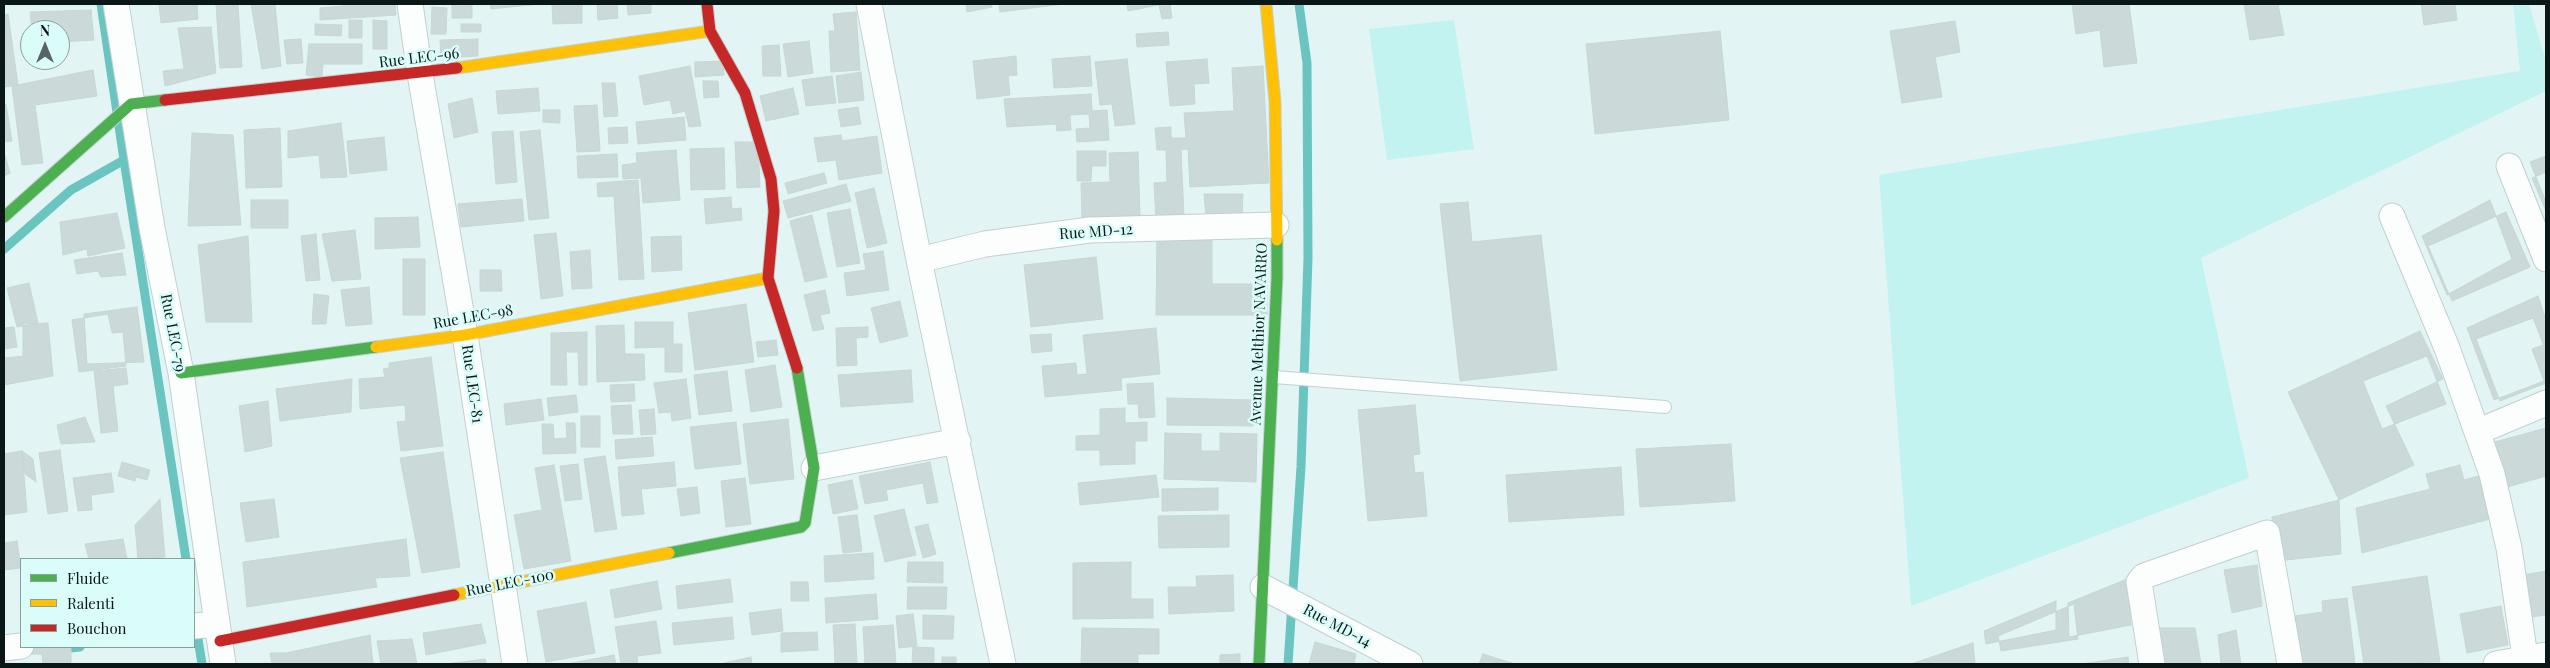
<!DOCTYPE html>
<style>
body{margin:0}
#map{position:relative;width:2550px;height:668px;overflow:hidden;background:#e2f5f4;font-family:"Playfair Display",serif}
canvas{display:block}
.frame{position:absolute;inset:0;border:5px solid #0a1716;pointer-events:none}
.legend{position:absolute;left:20px;top:558px;width:175px;height:90px;box-sizing:border-box;background:#dafdfa;border:1px solid #87a19f;margin:0;padding:6px 9px;list-style:none;font-size:15px;color:#0a1716}
.legend li{display:flex;align-items:center;gap:10px;height:25px}
.legend b{width:25px;border:1px solid #87a19f}
.north{position:absolute;left:20px;top:20px;width:50px;height:50px;box-sizing:border-box;background:#dafdfa;border:1px solid #87a19f;border-radius:50%;rotate:0deg;font-size:14px;font-weight:700;line-height:20px;text-align:center;color:#0a1716}
.north::after{content:'';display:block;margin:auto;width:18px;height:22px;background:#566564;clip-path:polygon(50% 0,100% 100%,50% 72%,0 100%)}
</style>
<div id="map">
<canvas width="2550" height="668"></canvas>
<div class="frame"></div>
<ul class="legend">
<li><b style="height:6px;background:#4caf50"></b>Fluide</li>
<li><b style="height:6px;background:#ffc107"></b>Ralenti</li>
<li><b style="height:6px;background:#c62828"></b>Bouchon</li>
</ul>
<div class="north">N</div>
</div>
<script>
const c = document.querySelector('canvas').getContext('2d');
c.lineJoin = 'round';
function fill(path, color) {
  c.fillStyle = color;
  c.fill(path, 'evenodd');
}
function toPath(rows) {
  const path = new Path2D();
  for (const r of rows) {
    path.moveTo(r[0], r[1]);
    for (let i = 2; i < r.length; i += 2) path.lineTo(r[i], r[i + 1]);
  }
  return path;
}
function stroke(path, color, width, dash) {
  c.strokeStyle = color;
  c.lineWidth = width;
  c.lineCap = dash ? 'butt' : 'round';
  c.setLineDash(dash || []);
  c.stroke(path);
}
function drawText(font, color, halo, rows, align = 'center') {
  c.font = font + ' "Playfair Display",serif';
  c.lineWidth = 5;
  c.setLineDash([]);
  c.textBaseline = 'middle';
  c.strokeStyle = halo;
  c.fillStyle = color;
  for (const [text, x, y, turn = 0] of rows) {
    c.save();
    c.translate(x, y);
    c.rotate((+turn || 0) * Math.PI / 180);
    c.textAlign = isNaN(turn) ? turn : align;
    if (halo) c.strokeText(text, 0, 0);
    c.fillText(text, 0, 0);
    c.restore();
  }
}
fill(toPath([
 [2513,4,2529,4,2546,62,2546,91,2201,258,2249,478,1911,606,1879,175,2520,71],
 [1454,20,1474,149,1387,160,1369,29]
]), '#c2f3f0');
stroke(toPath([
 [101,4,124,160],
 [4,249,71,190,124,160,186,559],
 [194,634,197,633,202,664],
 [60,649,80,647],
 [1288,664,1301,467,1308,258,1307,63,1299,4]
]), '#6ac5c1', 9);
const building = toPath([
 [159,4,197,4,198,19,161,23,159,4],
 [216,4,238,4,242,67,220,68,216,4],
 [251,4,275,4,281,66,262,69,251,4],
 [343,4,395,4,396,15,320,20,320,8,343,6,343,4],
 [452,4,472,4,472,18,452,18,452,4],
 [490,4,541,4,491,9,490,4],
 [552,4,582,4,582,23,553,24,552,4],
 [597,4,617,4,618,18,598,20,597,4],
 [627,4,651,4,651,13,628,15,627,4],
 [966,4,991,4,992,7,967,12,966,4],
 [999,4,1064,4,1000,12,999,4],
 [1127,4,1170,4,1172,18,1162,19,1159,5,1128,11,1127,4],
 [2072,4,2129,4,2137,63,2104,67,2100,30,2076,34,2072,4],
 [2244,4,2278,4,2284,35,2250,40,2244,4],
 [2421,4,2455,4,2457,20,2424,25,2421,4],
 [432,7,447,8,446,34,431,34,432,7],
 [91,10,94,40,60,42,60,30,32,30,30,12,91,10],
 [856,12,860,70,831,72,829,31,835,31,833,14,856,12],
 [8,14,18,85,4,87,4,15,8,14],
 [349,20,362,20,362,38,349,38,349,20],
 [373,20,387,21,387,49,373,49,373,20],
 [1955,21,1960,52,1935,57,1942,97,1902,103,1890,31,1955,21],
 [315,24,342,25,341,36,315,35,315,24],
 [461,24,481,24,481,32,461,32,461,24],
 [211,27,216,73,165,86,163,71,184,69,178,28,211,27],
 [1720,31,1729,120,1595,134,1586,44,1720,31],
 [1168,32,1169,45,1137,47,1136,34,1168,32],
 [301,39,303,63,287,64,284,40,301,39],
 [478,39,478,56,441,58,440,40,478,39],
 [809,41,813,73,788,77,783,44,809,41],
 [309,44,362,44,362,64,323,64,322,77,306,75,309,44],
 [779,45,781,76,763,76,762,46,779,45],
 [1016,56,1017,75,1008,76,1010,95,977,99,973,61,1016,56],
 [1090,56,1092,86,1054,88,1052,59,1090,56],
 [1127,59,1135,124,1115,126,1112,104,1100,105,1095,62,1127,59],
 [1207,59,1209,83,1194,84,1195,104,1170,106,1166,62,1207,59],
 [723,61,724,75,695,77,695,62,723,61],
 [690,66,701,126,689,127,685,111,673,114,670,100,644,105,639,76,690,66],
 [1263,66,1269,183,1190,187,1188,149,1181,150,1184,217,1156,219,1154,183,1167,182,1166,150,1157,150,1155,128,1171,127,1171,138,1186,138,1184,113,1234,111,1232,68,1263,66],
 [93,70,97,96,35,105,43,163,22,165,12,86,93,70],
 [861,72,864,100,839,103,836,76,861,72],
 [832,76,836,103,806,106,802,80,832,76],
 [703,81,718,81,719,97,704,98,703,81],
 [602,83,615,83,618,116,604,117,602,83],
 [538,88,540,111,498,114,496,91,538,88],
 [793,88,799,114,766,121,760,96,793,88],
 [1091,94,1092,111,1107,110,1109,140,1077,142,1076,129,1090,128,1089,114,1070,115,1071,130,1057,131,1056,124,1007,127,1004,99,1091,94],
 [472,98,478,132,454,138,448,104,472,98],
 [4,104,6,104,12,141,4,142,4,104],
 [597,105,600,151,577,152,574,106,597,105],
 [858,107,861,124,841,127,838,110,858,107],
 [543,110,560,110,560,123,543,122,543,110],
 [684,117,686,140,638,144,636,122,684,117],
 [341,123,347,177,321,178,319,155,288,158,288,131,341,123],
 [627,127,628,143,609,144,608,128,627,127],
 [280,128,282,187,246,188,244,130,280,128],
 [540,130,549,218,529,220,520,132,540,130],
 [513,131,517,182,496,184,492,132,513,131],
 [192,133,233,135,241,225,188,226,192,133],
 [841,135,842,141,877,136,882,173,839,180,836,160,818,162,814,138,841,135],
 [384,137,387,170,350,174,347,141,384,137],
 [735,142,758,142,760,187,737,188,735,142],
 [724,148,725,189,691,190,690,149,724,148],
 [676,150,680,200,643,203,641,178,623,179,622,165,637,163,636,153,676,150],
 [1077,151,1106,151,1106,166,1092,166,1091,181,1077,181,1077,151],
 [4,152,10,173,4,176,4,152],
 [1138,152,1140,216,1082,218,1081,183,1110,182,1109,153,1138,152],
 [617,154,618,177,578,178,577,156,617,154],
 [2546,156,2546,202,2530,162,2546,156],
 [2546,172,2546,211,2532,178,2546,172],
 [824,173,827,183,788,194,785,183,824,173],
 [638,180,644,279,619,280,614,196,598,197,597,183,638,180],
 [846,184,851,201,788,218,783,201,846,184],
 [874,188,887,243,867,248,855,193,874,188],
 [1204,194,1243,194,1242,216,1206,216,1204,194],
 [731,197,732,209,741,208,742,220,706,224,704,199,731,197],
 [522,199,524,221,461,227,458,204,522,199],
 [251,200,288,200,288,228,251,228,251,200],
 [2490,200,2512,259,2447,295,2422,236,2490,200],
 [1468,202,1472,242,1541,235,1557,370,1460,381,1440,204,1468,202],
 [850,209,860,263,837,267,827,213,850,209],
 [2506,212,2530,267,2452,301,2428,246,2506,212],
 [117,213,125,248,88,256,87,249,63,255,60,222,117,213],
 [812,215,827,277,805,282,790,221,812,215],
 [418,217,420,247,375,249,375,218,418,217],
 [355,230,361,279,332,281,322,234,355,230],
 [556,233,563,296,541,299,534,235,556,233],
 [1157,233,1212,233,1212,284,1267,284,1267,315,1156,315,1157,233],
 [316,234,320,280,306,281,301,236,316,234],
 [248,236,252,322,206,322,198,245,248,236],
 [681,236,682,270,652,272,651,237,681,236],
 [590,250,592,288,572,289,570,252,590,250],
 [883,251,889,290,847,296,844,273,866,270,863,254,883,251],
 [122,253,126,275,101,277,98,271,77,274,74,260,122,253],
 [1096,257,1103,319,1031,327,1024,265,1096,257],
 [403,259,425,259,425,315,403,315,403,259],
 [480,270,501,270,502,291,480,291,480,270],
 [29,283,38,323,17,327,7,288,29,283],
 [369,287,372,324,346,326,341,290,369,287],
 [825,290,830,313,820,315,824,329,813,331,804,295,825,290],
 [314,294,329,296,326,324,312,324,314,294],
 [2538,296,2546,320,2546,344,2532,349,2544,381,2494,400,2467,328,2538,296],
 [900,301,908,336,880,343,871,308,900,301],
 [746,304,754,362,695,370,688,313,746,304],
 [137,307,144,362,87,364,84,314,137,307],
 [108,314,112,333,123,332,126,366,79,372,72,320,108,314],
 [2533,318,2546,351,2546,383,2500,401,2476,339,2533,318],
 [635,322,673,322,673,344,682,344,682,372,665,372,665,347,635,348,635,322],
 [48,323,53,376,4,385,4,358,23,356,23,324,48,323],
 [624,325,625,354,644,354,645,380,597,382,596,326,624,325],
 [14,327,17,347,4,349,4,328,14,327],
 [868,327,868,337,856,338,857,365,837,366,836,328,868,327],
 [1156,328,1160,374,1121,378,1122,390,1045,397,1042,366,1076,363,1077,375,1087,374,1083,335,1156,328],
 [2420,331,2443,379,2386,406,2414,465,2339,500,2288,392,2420,331],
 [587,332,587,385,579,385,578,352,566,352,567,385,551,385,551,333,587,332],
 [1051,334,1052,351,1032,353,1030,335,1051,334],
 [776,340,778,355,758,357,756,342,776,340],
 [2427,356,2446,404,2382,429,2363,381,2427,356],
 [431,357,443,446,401,451,397,422,406,421,405,405,360,409,359,379,385,377,383,369,389,368,389,363,431,357],
 [775,365,782,407,751,412,745,370,775,365],
 [126,368,128,384,113,386,118,431,101,433,94,371,126,368],
 [911,370,913,402,841,407,838,375,911,370],
 [727,371,732,411,699,415,694,375,727,371],
 [352,379,351,412,280,421,276,389,352,379],
 [686,379,691,418,672,421,671,412,659,413,654,383,686,379],
 [1153,383,1155,417,1139,418,1138,404,1128,404,1127,384,1153,383],
 [634,384,635,401,611,402,610,385,634,384],
 [576,395,578,412,549,416,547,398,576,395],
 [1167,398,1254,400,1253,426,1167,425,1167,398],
 [541,399,544,420,506,425,504,404,541,399],
 [268,401,272,446,245,452,239,406,268,401],
 [631,405,633,434,613,434,611,406,631,405],
 [1415,405,1420,454,1413,455,1415,473,1423,472,1427,516,1368,521,1358,410,1415,405],
 [1125,408,1125,423,1147,422,1147,441,1135,441,1135,464,1100,465,1100,450,1076,450,1076,436,1100,435,1100,409,1125,408],
 [654,409,656,434,641,435,639,410,654,409],
 [581,416,600,416,600,447,581,447,581,416],
 [85,417,95,442,61,444,57,425,85,417],
 [788,419,794,479,750,484,743,424,788,419],
 [736,422,741,464,695,469,690,427,736,422],
 [566,423,575,423,576,453,543,454,542,424,553,424,554,439,567,438,566,423],
 [2546,428,2546,476,2504,488,2491,443,2546,428],
 [1165,433,1201,434,1201,451,1220,451,1220,433,1257,434,1256,482,1164,479,1165,433],
 [652,437,654,456,616,459,615,440,652,437],
 [1731,444,1735,501,1640,507,1636,449,1731,444],
 [60,450,68,511,48,514,39,453,60,450],
 [22,451,33,459,36,482,25,474,22,451],
 [22,451,27,512,4,515,4,454,22,451],
 [443,452,460,567,422,573,400,458,443,452],
 [605,456,617,529,595,532,584,459,605,456],
 [122,462,150,470,147,480,136,477,135,481,118,476,122,462],
 [674,462,676,486,641,489,644,514,622,516,618,467,674,462],
 [930,462,938,502,927,504,923,483,886,490,888,500,865,504,859,476,930,462],
 [578,464,582,499,565,501,560,466,578,464],
 [554,465,571,561,524,569,514,515,542,510,535,468,554,465],
 [2460,465,2464,480,2479,476,2490,519,2362,553,2356,508,2430,489,2426,474,2460,465],
 [1621,467,1624,515,1509,522,1506,475,1621,467],
 [111,473,114,492,91,495,92,510,78,511,73,478,111,473],
 [1156,475,1159,497,1080,505,1078,483,1156,475],
 [745,478,751,524,726,527,721,481,745,478],
 [852,480,858,509,833,514,828,485,852,480],
 [697,487,700,513,681,516,677,489,697,487],
 [1218,488,1218,510,1162,511,1162,489,1218,488],
 [160,499,165,557,138,559,135,525,160,499],
 [274,499,279,537,246,542,240,503,274,499],
 [2339,500,2341,554,2277,561,2272,517,2339,500],
 [904,509,916,555,885,562,874,516,904,509],
 [857,515,862,551,843,553,838,517,857,515],
 [1229,515,1229,547,1159,548,1158,516,1229,515],
 [928,524,936,554,923,558,915,527,928,524],
 [123,539,127,559,89,559,85,544,123,539],
 [406,539,410,576,375,578,377,587,247,607,243,562,406,539],
 [17,541,21,568,4,570,4,543,17,541],
 [873,553,874,579,825,582,824,556,873,553],
 [908,562,943,562,943,583,907,582,908,562],
 [1131,562,1131,599,1153,599,1153,618,1073,619,1073,563,1131,562],
 [2257,565,2262,606,2232,613,2224,570,2257,565],
 [2546,571,2546,615,2524,618,2517,576,2546,571],
 [1233,575,1234,611,1169,614,1168,587,1197,587,1196,576,1233,575],
 [2427,576,2440,662,2364,664,2352,587,2427,576],
 [730,579,733,602,678,609,676,586,730,579],
 [2127,579,2131,625,2069,637,2068,603,2127,579],
 [657,581,662,609,615,618,610,590,657,581],
 [791,582,808,582,809,601,791,601,791,582],
 [908,587,947,587,946,609,907,609,908,587],
 [876,594,878,619,826,623,825,598,876,594],
 [2347,598,2355,664,2301,664,2295,616,2323,612,2322,601,2347,598],
 [2056,601,2056,630,1986,644,1984,631,2056,601],
 [586,602,595,653,546,662,537,611,586,602],
 [2074,604,2078,639,2001,651,1998,636,2074,604],
 [2501,606,2508,645,2467,653,2460,614,2501,606],
 [781,609,783,631,752,635,749,613,781,609],
 [913,614,917,646,899,648,896,616,913,614],
 [923,615,954,616,953,639,923,639,923,615],
 [732,617,734,639,674,645,672,623,732,617],
 [656,621,661,653,637,656,638,664,621,664,615,627,656,621],
 [481,624,486,643,426,655,423,633,481,624],
 [855,624,857,664,835,664,833,625,855,624],
 [893,625,896,664,865,664,863,627,893,625],
 [1082,628,1159,629,1159,654,1138,654,1138,664,1081,664,1082,628],
 [2152,628,2195,628,2201,664,2158,664,2152,628],
 [2236,630,2241,664,2221,664,2218,635,2236,630],
 [817,632,818,650,781,652,781,633,817,632],
 [370,635,373,664,272,664,270,653,286,653,370,635],
 [412,639,417,664,381,664,377,641,412,639],
 [1315,642,1356,654,1354,664,1309,664,1315,642],
 [1973,643,1975,664,1911,664,1973,643],
 [21,647,71,647,71,664,43,664,42,654,10,654,21,647],
 [913,647,934,648,934,664,912,664,913,647],
 [1240,654,1240,664,1220,664,1220,655,1240,654],
 [1483,654,1515,664,1479,664,1483,654],
 [614,655,616,664,567,664,614,655],
 [751,657,752,664,725,664,724,663,751,657],
 [942,657,956,657,956,664,942,664,942,657],
 [2128,657,2129,664,2081,664,2128,657],
 [485,659,486,664,445,664,485,659]
]);
fill(building, '#cbdad9');
stroke(building, '#c6d6d5', 1);
const lane = toPath([
 [1274,377,1665,407]
]);
const street = toPath([
 [116,4,152,228,181,373,223,664],
 [410,4,420,74,465,335,515,664],
 [869,4,919,260,1003,664],
 [2509,166,2546,259],
 [2392,216,2447,348,2492,474,2509,548,2526,664],
 [919,260,985,244,1090,230,1276,225],
 [2477,432,2546,403],
 [814,468,958,441],
 [1263,587,1410,664],
 [194,626,217,624],
 [4,648,21,646],
 [2152,664,2139,582,2144,576,2267,533,2290,664],
 [2496,664,2546,655]
]);
const fast = toPath([
 [4,217,131,104,165,100],
 [181,373,376,347],
 [669,553,801,527,805,523,814,468,797,368],
 [1259,664,1277,278,1277,240]
]);
const slow = toPath([
 [1266,4,1275,102,1277,240],
 [457,68,710,31],
 [376,347,465,335,768,278],
 [454,595,669,553]
]);
const jam = toPath([
 [707,4,710,31,745,93,771,179,774,211,768,278,797,368],
 [165,100,457,68],
 [220,641,454,595]
]);
stroke(lane, '#c1d0cf', 14);
stroke(street, '#c1d0cf', 27);
stroke(fast, '#c1d0cf', 13);
stroke(slow, '#c1d0cf', 13);
stroke(jam, '#c1d0cf', 13);
stroke(lane, '#fbfefd', 12);
stroke(street, '#fbfefd', 25);
stroke(fast, '#4caf50', 11);
stroke(slow, '#ffc107', 11);
stroke(jam, '#c62828', 11);
drawText('15px', '#0a1716', '#dafdfa', [
 ["Rue LEC-96",419,58,-7],
 ["Rue MD-12",1096,232,-4],
 ["Rue LEC-98",473,317,-10],
 ["Rue LEC-79",173,333,79],
 ["Avenue Melthior NAVARRO",1259,334,-88],
 ["Rue LEC-81",472,384,82],
 ["Rue LEC-100",510,583,-11],
 ["Rue MD-14",1337,626,28]
]);
</script>
